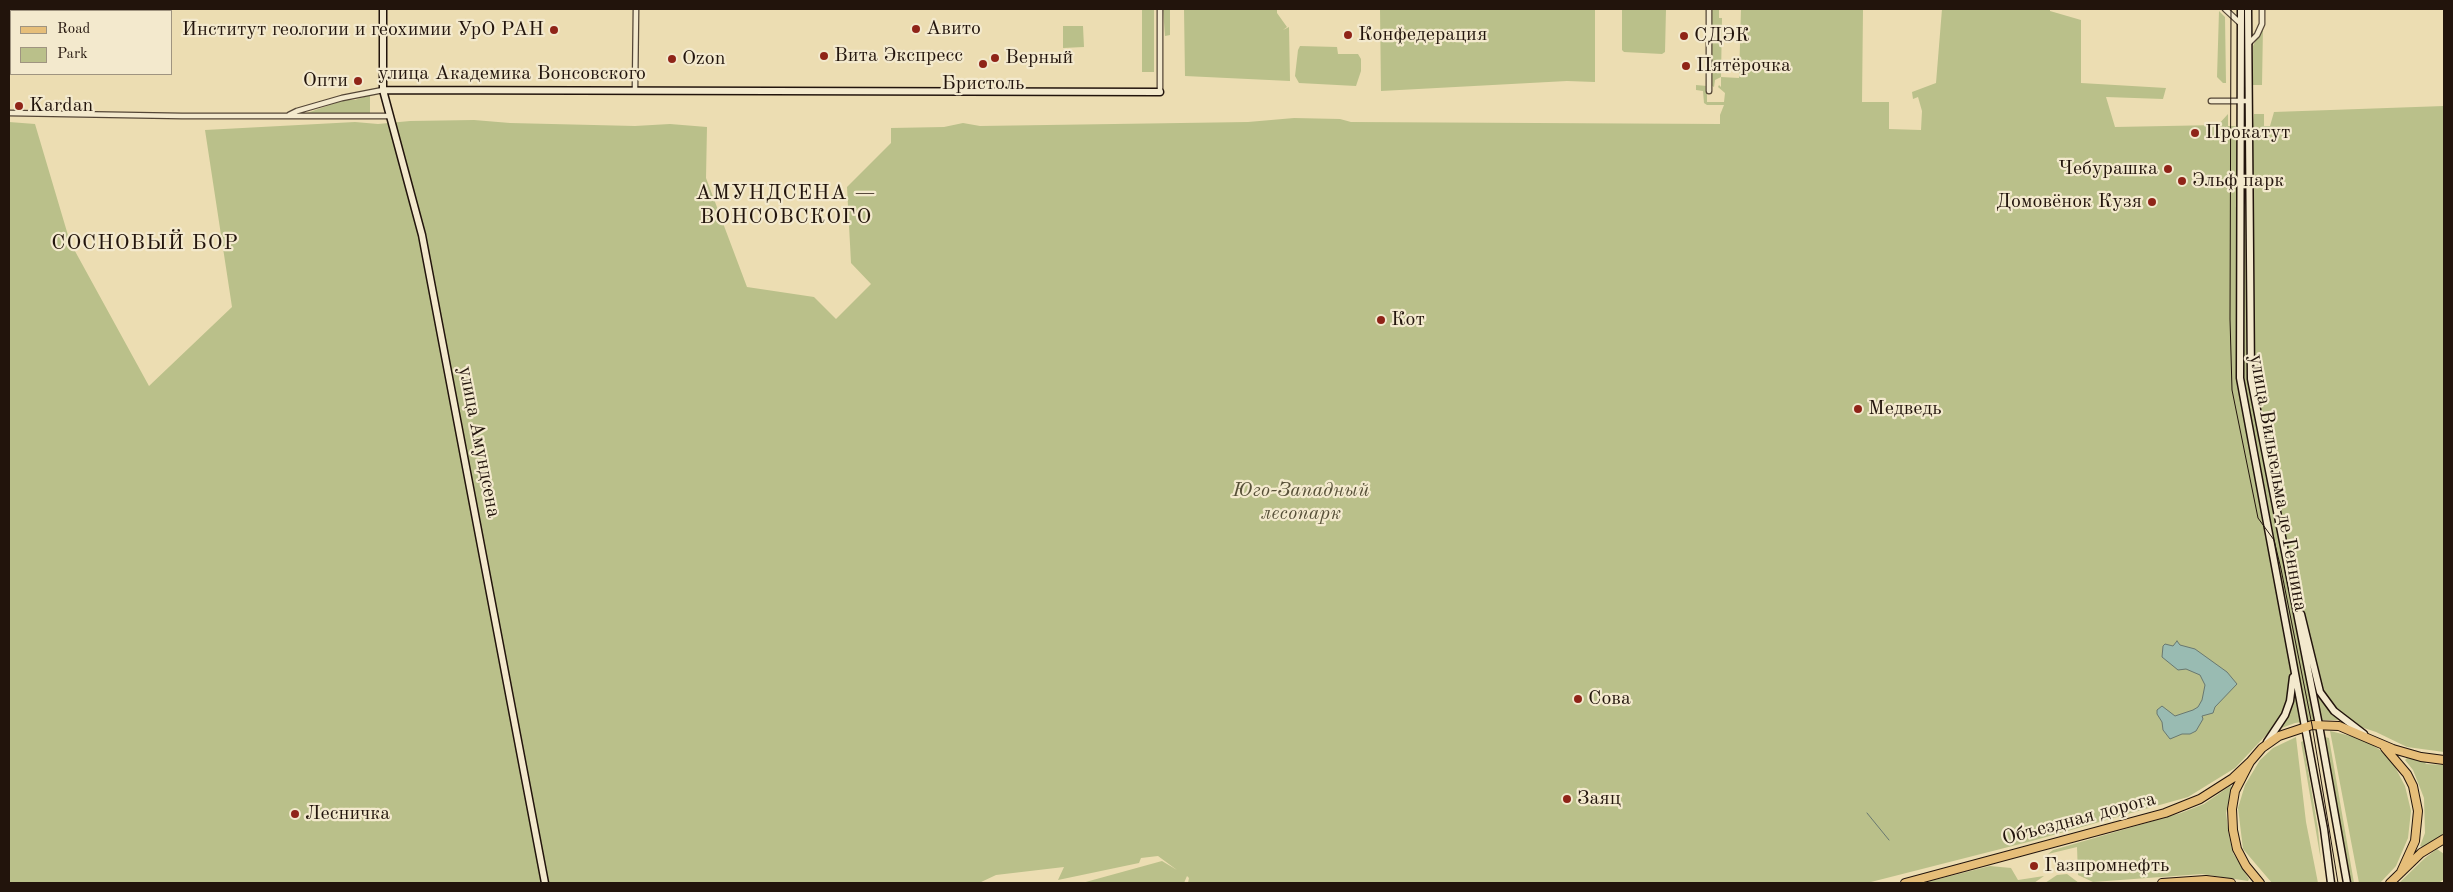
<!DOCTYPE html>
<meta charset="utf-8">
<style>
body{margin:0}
#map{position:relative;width:2453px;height:892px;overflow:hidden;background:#ecddb2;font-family:"Old Standard TT",serif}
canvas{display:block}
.frame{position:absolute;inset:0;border:10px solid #22140c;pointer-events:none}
.legend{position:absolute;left:10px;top:10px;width:162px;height:65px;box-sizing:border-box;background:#f3e9cd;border:1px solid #9f9480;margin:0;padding:6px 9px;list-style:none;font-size:15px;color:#22140c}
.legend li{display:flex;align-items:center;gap:10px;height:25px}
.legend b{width:25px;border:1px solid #9f9480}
</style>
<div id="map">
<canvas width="2453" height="892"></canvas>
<div class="frame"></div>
<ul class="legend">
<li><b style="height:6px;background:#e6be79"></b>Road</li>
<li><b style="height:14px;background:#bac08a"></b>Park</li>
</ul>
</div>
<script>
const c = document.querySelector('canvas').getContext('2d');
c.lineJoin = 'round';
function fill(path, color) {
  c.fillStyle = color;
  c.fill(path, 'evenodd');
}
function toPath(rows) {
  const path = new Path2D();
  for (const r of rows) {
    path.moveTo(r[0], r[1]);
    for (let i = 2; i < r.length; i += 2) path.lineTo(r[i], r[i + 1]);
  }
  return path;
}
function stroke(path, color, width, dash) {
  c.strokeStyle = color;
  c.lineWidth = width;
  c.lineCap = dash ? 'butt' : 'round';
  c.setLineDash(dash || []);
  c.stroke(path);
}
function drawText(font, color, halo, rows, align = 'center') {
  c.font = font + ' "Old Standard TT",serif';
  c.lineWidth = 4.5;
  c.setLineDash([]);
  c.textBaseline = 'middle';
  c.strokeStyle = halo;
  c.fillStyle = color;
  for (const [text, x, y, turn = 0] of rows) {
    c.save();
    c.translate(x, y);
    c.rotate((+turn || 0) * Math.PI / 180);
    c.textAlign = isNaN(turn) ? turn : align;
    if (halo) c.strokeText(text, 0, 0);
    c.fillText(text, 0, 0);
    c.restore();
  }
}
fill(toPath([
 [1142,9,1154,9,1154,72,1142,72],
 [1163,9,1170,9,1170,35,1165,36],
 [1184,9,1277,9,1277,13,1287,27,1283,30,1289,27,1290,81,1185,76],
 [1380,9,1595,9,1595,82,1567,81,1381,91],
 [1622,9,1666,9,1665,52,1662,54,1624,52,1622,50],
 [1712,9,1719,9,1719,18,1722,18,1721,77,1739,78,1741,9,1863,9,1862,102,1889,102,1889,129,1921,130,1922,111,1918,97,1913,99,1912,92,1936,83,1942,9,2050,9,2050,11,2081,20,2081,83,2166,88,2163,99,2106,97,2115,127,2218,125,2228,114,2228,126,2253,126,2254,114,2264,114,2264,126,2270,126,2274,112,2444,106,2444,752,2407,747,2376,732,2340,720,2314,720,2295,723,2268,733,2235,768,2188,797,2032,841,1867,883,1188,883,1189,878,1187,876,1184,883,1082,883,1162,861,1177,870,1158,856,1141,858,1139,863,1058,880,1064,867,996,875,979,883,9,883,9,122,35,124,70,242,149,386,232,307,205,130,355,122,378,124,410,121,474,120,510,123,635,126,670,124,707,127,706,178,747,287,814,297,836,319,871,284,851,263,847,187,891,143,891,128,944,127,963,123,980,126,1248,122,1294,118,1340,119,1351,122,1720,124,1720,115,1724,105,1707,105,1704,103,1703,91,1696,90,1696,85,1707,86,1707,102,1724,102,1725,93,1718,87,1719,85,1721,87,1721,77,1715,80,1714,87,1712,86],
 [2219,11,2225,17,2226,83,2223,83,2217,77],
 [1063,26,1083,26,1084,47,1063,48],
 [2263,26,2262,85,2252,85,2253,46],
 [1300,46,1337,47,1338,54,1358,54,1361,59,1361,71,1356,86,1299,83,1295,76,1298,50],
 [370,95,370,113,307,113,344,100,355,100],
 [2330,731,2363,739,2380,750,2394,765,2405,786,2411,811,2408,838,2396,866,2380,883,2359,883],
 [2296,737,2306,822,2318,883,2272,883,2243,849,2238,808,2245,785,2260,760,2273,748],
 [2325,737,2329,738,2354,883,2351,883],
 [2303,741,2318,829,2321,861,2301,742],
 [2407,758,2428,761,2425,764,2444,765,2444,834,2423,847,2420,846,2425,833,2424,798,2413,770,2405,760],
 [2230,786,2232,787,2226,813,2229,836,2233,853,2249,879,2248,881,2202,874,2093,882,2078,875,2077,847,2048,854,2053,850,2181,813,2204,804],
 [2437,849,2444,854,2444,879,2439,883,2399,883,2425,858],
 [1990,866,2011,868,2018,880,2044,876,2034,883,1923,883],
 [2067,874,2079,883,2045,883,2057,875]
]), '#bac08a');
const water = toPath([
 [2177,641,2180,645,2195,649,2227,672,2237,684,2215,707,2213,713,2202,716,2203,719,2196,731,2190,734,2182,734,2170,739,2163,730,2162,722,2157,714,2157,710,2162,706,2175,716,2193,710,2198,707,2202,700,2205,685,2200,675,2186,669,2178,670,2162,657,2163,646,2165,644,2173,646,2177,641]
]);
fill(water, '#99bbb2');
stroke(water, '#697870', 1);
stroke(toPath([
 [1867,813,1889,840]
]), '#697870', 1);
const street = toPath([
 [1160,9,1160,92],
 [1709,9,1709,91],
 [2225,9,2240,23],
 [2249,43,2257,35,2262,24,2262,9],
 [635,89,636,9],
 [2211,101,2248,101],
 [9,113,182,116,390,116],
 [289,115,297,111,342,98,383,90]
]);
const secondary = toPath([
 [383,9,383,90,422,235,545,883],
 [2241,9,2240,378,2324,829,2331,883],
 [2248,9,2251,379,2319,725,2347,883],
 [383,90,1160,92],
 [2301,614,2320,692,2334,711,2364,734],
 [2267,742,2285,715,2290,701,2293,677]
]);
const primary = toPath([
 [2385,748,2407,774,2413,786,2418,811,2415,841,2401,872],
 [1905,883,2165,813,2200,799,2233,778,2250,762],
 [2162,883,2206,880,2231,883],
 [2260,883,2246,866,2237,849,2233,830,2232,809,2235,791,2250,762,2262,748,2279,736,2312,725,2339,726,2393,749,2421,757,2444,760],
 [2390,883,2421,853,2444,839]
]);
stroke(street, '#544636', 7);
stroke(secondary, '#22140c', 9);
stroke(primary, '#22140c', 10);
stroke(street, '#f3e9cd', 4.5);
stroke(secondary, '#f3e9cd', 6);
stroke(primary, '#e6be79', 8);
stroke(toPath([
 [2231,9,2230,319,2232,390,2258,518,2274,540,2281,569,2312,725,2338,883]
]), '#22140c', 1);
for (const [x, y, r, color] of [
 [916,29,5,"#8f2418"],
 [554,30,5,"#8f2418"],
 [1348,35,5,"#8f2418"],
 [1684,36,5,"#8f2418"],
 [824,56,5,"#8f2418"],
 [995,58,5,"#8f2418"],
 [672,59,5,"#8f2418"],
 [983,64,5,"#8f2418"],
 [1686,66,5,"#8f2418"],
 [358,81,5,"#8f2418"],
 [19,106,5,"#8f2418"],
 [2195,133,5,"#8f2418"],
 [2168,169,5,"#8f2418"],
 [2182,181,5,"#8f2418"],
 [2152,202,5,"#8f2418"],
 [1381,320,5,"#8f2418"],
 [1858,409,5,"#8f2418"],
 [1578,699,5,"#8f2418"],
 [1567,799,5,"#8f2418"],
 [295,814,5,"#8f2418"],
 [2034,866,5,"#8f2418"]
]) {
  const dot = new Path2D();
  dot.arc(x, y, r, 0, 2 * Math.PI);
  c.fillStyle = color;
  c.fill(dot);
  stroke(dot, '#f3e9cd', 2);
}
drawText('20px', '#22140c', '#f3e9cd', [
 ["Авито",926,29],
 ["Институт геологии и геохимии УрО РАН",544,30,"right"],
 ["Конфедерация",1358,35],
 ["СДЭК",1694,36],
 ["Вита Экспресс",834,56],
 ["Верный",1005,58],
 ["Ozon",682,59],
 ["Пятёрочка",1696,66],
 ["Опти",348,81,"right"],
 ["Бристоль",983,84,"center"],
 ["Kardan",29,106],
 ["Прокатут",2205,133],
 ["Чебурашка",2158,169,"right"],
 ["Эльф парк",2192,181],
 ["Домовёнок Кузя",2142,202,"right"],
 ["Кот",1391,320],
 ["Медведь",1868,409],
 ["Сова",1588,699],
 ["Заяц",1577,799],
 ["Лесничка",305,814],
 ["Газпромнефть",2044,866]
], 'left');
drawText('20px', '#22140c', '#f3e9cd', [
 ["улица Академика Вонсовского",512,74],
 ["улица Амундсена",479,442,79],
 ["улица Вильгельма де Геннина",2278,483,80],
 ["Объездная дорога",2079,819,-15]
]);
drawText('italic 20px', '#575038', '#f3e9cd', [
 ["Юго-Западный",1301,491],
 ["лесопарк",1301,514]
]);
c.letterSpacing = '1px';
drawText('21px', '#22140c', '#f3e9cd', [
 ["АМУНДСЕНА —",786,193],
 ["ВОНСОВСКОГО",786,217],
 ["СОСНОВЫЙ БОР",145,243]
]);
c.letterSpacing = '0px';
</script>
